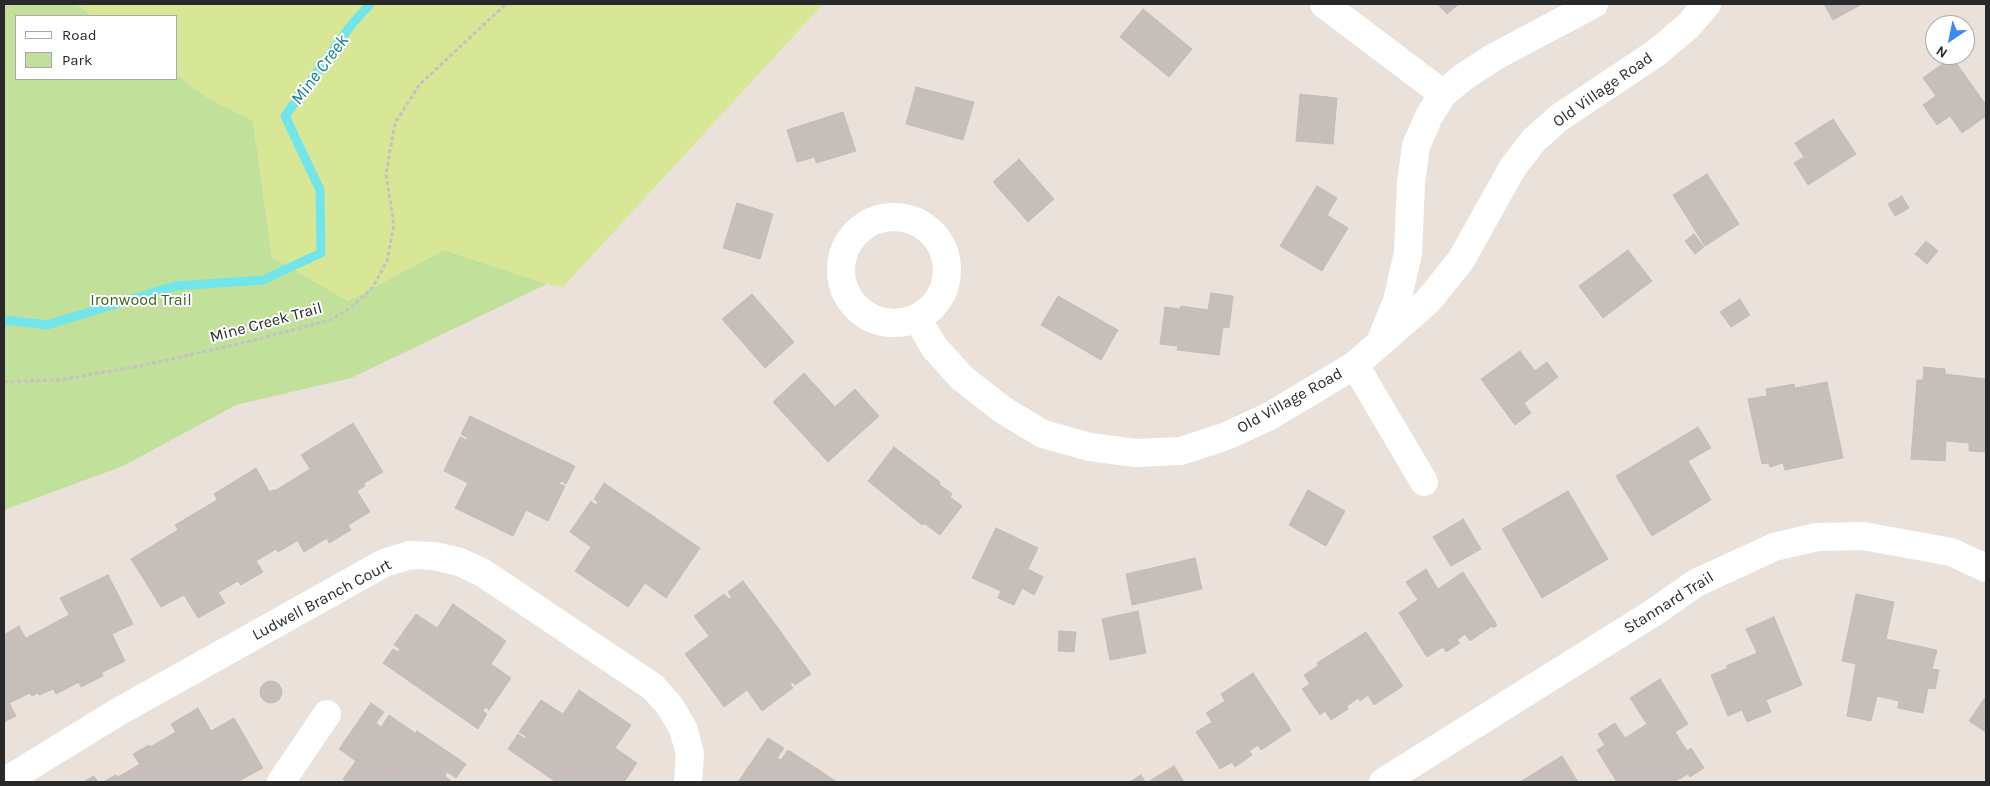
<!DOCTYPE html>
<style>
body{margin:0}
#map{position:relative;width:1990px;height:786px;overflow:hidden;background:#ebe1db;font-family:Karla,sans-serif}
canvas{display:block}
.frame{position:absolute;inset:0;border:5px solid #292929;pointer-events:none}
.legend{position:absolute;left:15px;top:15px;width:162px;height:65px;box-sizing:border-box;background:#fff;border:1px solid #a9a9a9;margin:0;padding:6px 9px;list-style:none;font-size:15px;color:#292929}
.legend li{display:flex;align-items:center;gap:10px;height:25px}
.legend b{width:25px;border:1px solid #a9a9a9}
.north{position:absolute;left:1925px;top:15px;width:50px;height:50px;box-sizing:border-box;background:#fff;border:1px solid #a9a9a9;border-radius:50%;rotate:214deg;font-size:14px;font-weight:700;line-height:20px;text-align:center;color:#292929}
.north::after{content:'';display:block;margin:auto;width:18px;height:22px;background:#3f89f4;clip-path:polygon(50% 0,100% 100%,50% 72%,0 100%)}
</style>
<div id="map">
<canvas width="1990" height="786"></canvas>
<div class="frame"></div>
<ul class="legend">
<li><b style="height:6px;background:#fff"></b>Road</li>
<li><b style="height:14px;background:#c1e099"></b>Park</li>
</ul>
<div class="north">N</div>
</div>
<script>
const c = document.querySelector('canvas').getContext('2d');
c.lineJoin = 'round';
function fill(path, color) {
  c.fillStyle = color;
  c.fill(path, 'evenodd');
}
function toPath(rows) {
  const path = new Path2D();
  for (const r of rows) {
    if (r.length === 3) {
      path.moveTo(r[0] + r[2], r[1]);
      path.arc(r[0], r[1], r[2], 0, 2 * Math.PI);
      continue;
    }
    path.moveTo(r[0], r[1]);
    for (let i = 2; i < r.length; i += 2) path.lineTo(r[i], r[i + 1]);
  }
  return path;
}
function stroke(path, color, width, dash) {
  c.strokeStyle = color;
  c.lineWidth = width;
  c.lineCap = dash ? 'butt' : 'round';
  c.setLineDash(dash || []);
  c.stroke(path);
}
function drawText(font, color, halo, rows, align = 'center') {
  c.font = font + ' Karla,sans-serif';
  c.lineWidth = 4;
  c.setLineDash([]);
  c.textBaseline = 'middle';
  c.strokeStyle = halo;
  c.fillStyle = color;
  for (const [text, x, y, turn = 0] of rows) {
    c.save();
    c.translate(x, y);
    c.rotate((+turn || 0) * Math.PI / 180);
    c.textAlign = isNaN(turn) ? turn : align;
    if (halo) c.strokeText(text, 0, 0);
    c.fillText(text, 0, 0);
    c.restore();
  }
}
fill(toPath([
 [4,4,76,4,93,16,16,16,16,79,176,79,176,74,206,97,253,121,272,257,348,301,444,250,547,284,351,378,236,405,123,466,4,510]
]), '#c1e099');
fill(toPath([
 [76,4,823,4,563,287,547,284,444,250,348,301,272,257,253,121,206,97,176,74,176,16,93,16]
]), '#d7e795');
stroke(toPath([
 [4,320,47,325,175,286,263,280,321,253,320,190,285,116,352,24,370,4]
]), '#71e5ea', 9);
const building = toPath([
 [1438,4,1459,4,1447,14,1438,4],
 [1824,4,1862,4,1833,20,1824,4],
 [1143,9,1192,49,1169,77,1120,37,1143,9],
 [1952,57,1986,105,1986,116,1962,133,1950,116,1937,125,1923,105,1936,96,1923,78,1952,57],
 [916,87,974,102,963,140,906,124,916,87],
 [1300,94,1337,98,1333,144,1296,141,1300,94],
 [843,112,856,151,816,163,815,157,797,162,787,130,843,112],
 [1833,119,1856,154,1808,185,1794,163,1804,157,1795,143,1833,119],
 [1019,159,1054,199,1028,222,993,182,1019,159],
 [1707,174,1739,224,1705,246,1673,195,1707,174],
 [1317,186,1337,198,1327,215,1348,228,1322,271,1280,246,1317,186],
 [1902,196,1909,208,1895,216,1888,204,1902,196],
 [737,203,773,214,760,259,723,248,737,203],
 [1694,234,1704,247,1695,254,1685,241,1694,234],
 [1926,241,1938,251,1927,264,1915,254,1926,241],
 [1628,250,1652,281,1603,318,1579,286,1628,250],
 [1211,293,1233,296,1229,328,1223,327,1219,355,1177,350,1178,346,1160,344,1165,307,1180,309,1181,306,1208,310,1211,293],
 [752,294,794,342,765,368,722,319,752,294],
 [1058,296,1118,330,1101,360,1041,325,1058,296],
 [1740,299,1750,315,1731,327,1720,312,1740,299],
 [1520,351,1535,371,1547,362,1558,377,1524,403,1531,413,1515,425,1481,379,1520,351],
 [1924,367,1945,369,1945,374,1986,379,1986,452,1969,451,1969,443,1946,441,1945,461,1911,459,1917,380,1923,380,1924,367],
 [804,373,835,407,855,389,879,416,828,462,773,402,804,373],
 [1827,382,1843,458,1785,470,1783,463,1770,467,1769,463,1762,464,1748,399,1767,396,1766,389,1794,384,1795,388,1827,382],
 [470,416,524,442,486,523,455,508,468,483,444,471,460,437,467,440,468,438,461,434,470,416],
 [353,423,383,472,364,483,365,486,357,491,370,512,348,525,301,455,353,423],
 [1698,427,1711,448,1688,461,1711,500,1652,536,1616,476,1698,427],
 [524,442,575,466,566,484,561,481,559,484,565,486,548,521,526,510,513,536,486,523,524,442],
 [894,447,940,482,939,484,952,494,950,497,962,506,940,535,925,524,922,525,868,481,894,447],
 [256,468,297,541,278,552,276,549,256,561,214,494,256,468],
 [310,469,351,530,329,543,327,538,304,552,270,491,276,490,310,469],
 [604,483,650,514,600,588,575,571,591,547,570,532,591,501,596,505,598,502,594,499,604,483],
 [1308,490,1345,511,1326,546,1289,525,1308,490],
 [1568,491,1608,559,1542,598,1502,529,1568,491],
 [217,500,263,572,241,585,238,581,219,592,175,525,217,500],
 [650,514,700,548,666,598,645,583,628,607,600,588,650,514],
 [1463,519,1481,549,1451,566,1433,537,1463,519],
 [996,528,1038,548,1028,569,1043,577,1034,595,1022,588,1014,605,998,598,1001,591,972,578,996,528],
 [178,530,225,603,198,618,184,595,161,607,131,559,178,530],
 [1195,558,1202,589,1132,605,1126,574,1195,558],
 [1426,569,1438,589,1463,572,1497,625,1494,628,1492,626,1470,641,1465,634,1457,640,1460,643,1446,652,1443,647,1427,657,1399,613,1418,600,1406,582,1426,569],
 [108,575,133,624,112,634,125,661,101,673,60,598,108,575],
 [743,581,778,628,706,682,685,654,709,636,694,616,724,594,729,599,732,598,728,592,743,581],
 [1856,594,1894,602,1886,639,1937,650,1932,669,1939,670,1935,689,1928,688,1923,713,1898,708,1899,701,1877,696,1871,721,1847,716,1856,664,1842,661,1856,594],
 [453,604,479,622,429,695,383,663,393,649,398,652,400,649,394,645,416,614,437,628,453,604],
 [1138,611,1146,653,1110,660,1102,619,1138,611],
 [69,615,103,676,81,687,79,682,56,694,26,638,69,615],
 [1774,617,1802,685,1766,700,1771,712,1747,722,1742,710,1728,716,1711,675,1728,668,1726,666,1757,653,1746,629,1774,617],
 [479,622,506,641,491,664,511,678,489,710,485,707,483,711,487,714,478,729,429,695,479,622],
 [19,626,53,689,39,695,38,693,32,696,30,693,9,703,4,693,4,635,19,626],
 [778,628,811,674,795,685,793,682,790,684,793,688,762,711,747,690,724,707,706,682,778,628],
 [1059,631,1076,632,1074,652,1058,651,1059,631],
 [1366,632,1403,686,1374,705,1368,695,1360,701,1358,698,1347,706,1348,709,1331,720,1325,711,1320,715,1302,689,1310,684,1304,675,1318,666,1317,663,1366,632],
 [1253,673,1291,730,1261,750,1258,745,1249,751,1252,755,1235,767,1232,762,1220,769,1196,732,1212,722,1206,713,1225,701,1221,694,1253,673],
 [1660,679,1688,724,1675,732,1687,751,1691,748,1704,768,1690,777,1688,774,1674,782,1617,782,1597,750,1605,745,1598,734,1615,723,1625,738,1647,724,1630,698,1660,679],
 [271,692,11],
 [579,690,606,708,556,782,508,749,518,734,525,739,526,736,519,732,541,700,563,714,579,690],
 [4,693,16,716,4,722,4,693],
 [1986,696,1986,732,1969,721,1986,696],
 [371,703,384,712,376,723,381,727,389,715,415,733,382,782,347,782,343,779,356,761,339,749,371,703],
 [198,708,211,731,234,718,263,768,237,782,205,782,171,724,198,708],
 [606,708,631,725,615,748,637,763,624,782,557,782,606,708],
 [417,731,466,764,456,778,447,772,445,776,452,782,382,782,417,731],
 [176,732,205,782,151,782,133,754,149,745,150,747,176,732],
 [768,738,784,748,777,758,781,760,788,750,819,770,810,782,738,782,768,738],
 [1562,756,1578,782,1520,782,1562,756],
 [140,764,151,782,103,782,116,775,118,777,140,764],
 [1174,766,1184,782,1148,782,1174,766],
 [819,770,837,782,810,782,819,770],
 [1141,775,1145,782,1130,782,1141,775],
 [94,776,98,782,83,782,94,776]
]);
fill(building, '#c6bebb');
stroke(building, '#c6bcb5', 1);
stroke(toPath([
 [4,382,59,380,140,366,247,342,330,320,352,307,373,287,387,261,394,225,386,174,395,123,420,84,506,4]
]), '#c3c3c3', 3, [4, 2.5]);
stroke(toPath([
 [1324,4,1443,94],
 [894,270,53],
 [917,318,934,347,962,378,1003,410,1043,434,1090,447,1135,453,1181,451,1224,437,1268,417,1355,365,1428,301,1461,260,1513,167,1534,140,1560,117,1656,53,1688,26,1707,4],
 [1381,340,1397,301,1408,253,1411,183,1416,146,1429,116,1443,94,1462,78,1494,57,1594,4],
 [1355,365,1424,482],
 [4,782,118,712,384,563,410,555,434,556,460,562,483,573,653,687,669,705,683,728,690,754,688,782],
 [281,782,327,714],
 [1383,782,1653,613,1696,583,1774,547,1817,537,1863,536,1951,552,1986,568]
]), '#fff', 28);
drawText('16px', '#292929', '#fff', [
 ["Old Village Road",1603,90,-35],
 ["Mine Creek Trail",266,323,-15],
 ["Old Village Road",1290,401,-29],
 ["Ludwell Branch Court",322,600,-28],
 ["Stannard Trail",1669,603,-32]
]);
drawText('16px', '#3b631c', '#fff', [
 ["Ironwood Trail",141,300]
]);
drawText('italic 18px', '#117f8d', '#fff', [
 ["Mine Creek",320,70,-53]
]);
</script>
